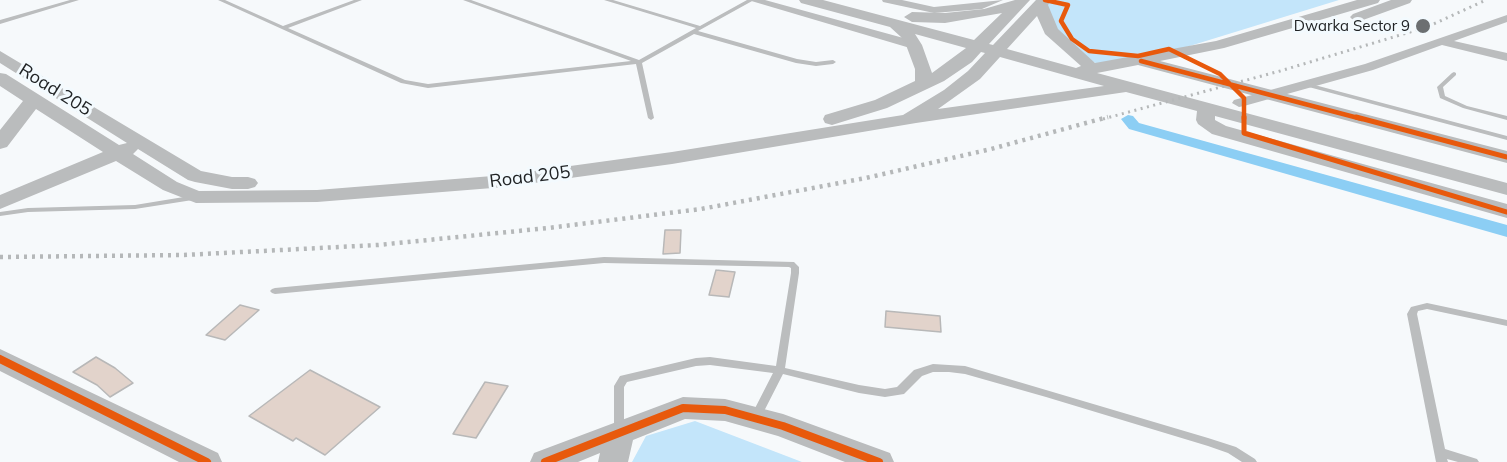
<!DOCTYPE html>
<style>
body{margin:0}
canvas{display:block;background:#f6f9fb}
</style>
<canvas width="1507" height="462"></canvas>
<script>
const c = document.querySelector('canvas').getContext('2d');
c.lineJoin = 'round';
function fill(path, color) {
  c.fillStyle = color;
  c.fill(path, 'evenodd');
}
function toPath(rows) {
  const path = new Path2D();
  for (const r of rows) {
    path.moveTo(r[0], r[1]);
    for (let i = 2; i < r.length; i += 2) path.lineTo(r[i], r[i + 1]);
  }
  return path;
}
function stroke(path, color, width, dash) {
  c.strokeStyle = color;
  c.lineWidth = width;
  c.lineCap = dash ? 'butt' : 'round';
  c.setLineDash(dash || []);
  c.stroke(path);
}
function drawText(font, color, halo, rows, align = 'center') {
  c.font = font + ' Mulish,sans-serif';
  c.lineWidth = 6;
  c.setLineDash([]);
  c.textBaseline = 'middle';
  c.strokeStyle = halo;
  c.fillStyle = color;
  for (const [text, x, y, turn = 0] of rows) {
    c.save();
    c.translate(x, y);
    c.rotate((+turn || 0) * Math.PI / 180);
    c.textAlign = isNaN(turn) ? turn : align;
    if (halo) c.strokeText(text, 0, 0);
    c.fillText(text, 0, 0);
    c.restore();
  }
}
fill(toPath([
 [1045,0,1339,0,1141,61,1103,67,1069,49,1040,4],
 [695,421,802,462,632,462,646,436]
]), '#c3e5fa');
fill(toPath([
 [1128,115,1133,116,1139,123,1507,225,1507,237,1129,129,1121,119,1128,115]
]), '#8ccef4');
const building = toPath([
 [665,230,681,230,680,253,663,254,665,230],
 [716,270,735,272,729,297,709,295,716,270],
 [240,305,259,310,225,340,206,335,240,305],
 [886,311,940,316,941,332,885,327,886,311],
 [96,357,115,368,133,383,110,397,97,385,73,372,96,357],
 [310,370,380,407,325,455,296,438,293,441,249,416,310,370],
 [485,382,508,386,476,438,453,434,485,382]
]);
fill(building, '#e2d3cb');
stroke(building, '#b8b8b8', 1.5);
fill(toPath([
 [70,0,79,0,0,24,0,20,70,0],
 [218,0,225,0,283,26,354,0,362,0,288,28,405,80,428,84,631,61,463,0,471,0,639,60,696,28,604,0,613,0,700,26,747,0,754,0,698,31,797,59,816,62,833,60,836,62,833,64,816,66,796,63,694,34,642,63,654,118,651,120,648,118,636,64,428,88,401,83,218,0],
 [1454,72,1456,73,1456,75,1443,87,1445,96,1467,106,1507,116,1507,120,1463,108,1440,98,1437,87,1452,73,1454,72],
 [1307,83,1507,136,1507,140,1305,86,1304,85,1307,83],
 [196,195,200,197,199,199,135,209,28,212,0,216,0,212,28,208,135,205,196,195],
 [604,257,794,262,799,267,799,273,785,368,859,385,885,389,897,387,914,370,933,364,965,366,1208,438,1236,447,1255,459,1257,462,1242,462,1228,453,1208,446,1046,397,965,374,949,372,933,372,922,376,904,394,885,397,859,393,783,374,759,421,755,422,751,421,750,418,773,373,710,365,696,366,627,382,624,387,624,431,623,434,619,435,615,434,614,431,614,386,620,376,696,358,710,357,776,366,791,273,791,268,789,267,604,263,275,294,272,293,270,291,272,289,275,288,604,257],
 [1427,303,1507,320,1507,326,1427,309,1418,311,1417,314,1445,449,1477,459,1479,462,1458,462,1447,459,1448,462,1436,462,1407,314,1411,307,1427,303]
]), '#bbbdbe');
fill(toPath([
 [748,0,765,0,918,42,920,45,918,48,910,48,748,0],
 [882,0,902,0,934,7,1003,0,982,9,934,13,883,2,882,0],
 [1507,15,1507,22,1454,41,1507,53,1507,61,1442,45,1373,70,1244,106,1239,107,1232,103,1234,100,1365,64,1507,15]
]), '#bbbdbe');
fill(toPath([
 [799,0,823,0,974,40,1002,13,945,23,912,22,904,17,912,12,945,13,984,9,1015,0,1030,0,989,44,993,45,1036,0,1051,0,1048,5,1058,29,1095,63,1216,41,1357,0,1380,0,1378,3,1224,48,1160,61,1507,151,1507,163,1138,65,1097,73,1507,183,1507,195,1215,116,1215,120,1226,126,1507,204,1507,218,1212,134,1198,124,1196,120,1197,111,1126,92,916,123,672,164,505,187,317,202,196,203,163,190,116,161,0,209,0,195,103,152,36,109,7,147,0,149,0,130,23,101,0,86,0,73,6,74,119,145,127,143,0,63,0,51,201,171,232,177,248,177,255,179,258,183,255,187,248,189,232,189,195,182,188,180,138,149,133,154,177,182,199,191,317,190,505,175,672,152,903,115,944,90,968,71,985,53,981,52,972,62,944,81,887,108,832,125,825,123,823,119,825,115,875,100,915,81,915,69,906,45,901,37,890,27,801,3,799,0],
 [1037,16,1045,34,1081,66,1076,68,1007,49,1037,16],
 [915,34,966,48,932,73,922,45,915,34],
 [1000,57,1104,86,938,109,980,79,1000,57],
 [1391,0,1412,0,1410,3,1363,20,1353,20,1350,17,1353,14,1391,0],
 [0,349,218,453,222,462,179,462,0,371,0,349],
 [683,397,725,399,783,414,890,453,894,462,845,462,778,436,725,421,685,419,633,440,628,462,598,462,600,453,578,462,530,462,534,453,683,397]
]), '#babcbd');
stroke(toPath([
 [1103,119,1280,71,1427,27,1486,0]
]), '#b5b8b9', 3, [2, 4.5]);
stroke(toPath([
 [0,257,184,255,378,245,548,228,701,209,866,178,991,149,1108,117]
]), '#b5b8b9', 4.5, [3, 5]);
stroke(toPath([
 [1045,0,1068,5,1061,21,1072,39,1089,51,1138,56,1169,49,1220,74,1244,98,1244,119],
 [1141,61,1362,119]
]), '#e8590c', 4.5);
stroke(toPath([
 [1244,117,1244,133,1507,212],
 [1356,117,1507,157]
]), '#e8590c', 5);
stroke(toPath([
 [0,359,207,462],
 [545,462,683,408,725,410,783,426,879,462]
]), '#e8590c', 8);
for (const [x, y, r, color] of [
 [1423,26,8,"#6c6f71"]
]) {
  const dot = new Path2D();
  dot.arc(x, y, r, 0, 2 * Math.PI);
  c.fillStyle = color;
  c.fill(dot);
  stroke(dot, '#f3fafe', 2);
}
drawText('15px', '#212426', '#f3fafe', [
 ["Dwarka Sector 9",1410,26]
], 'right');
drawText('18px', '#212426', '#f3fafe', [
 ["Road 205",55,90,32],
 ["Road 205",530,177,-7]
]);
</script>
